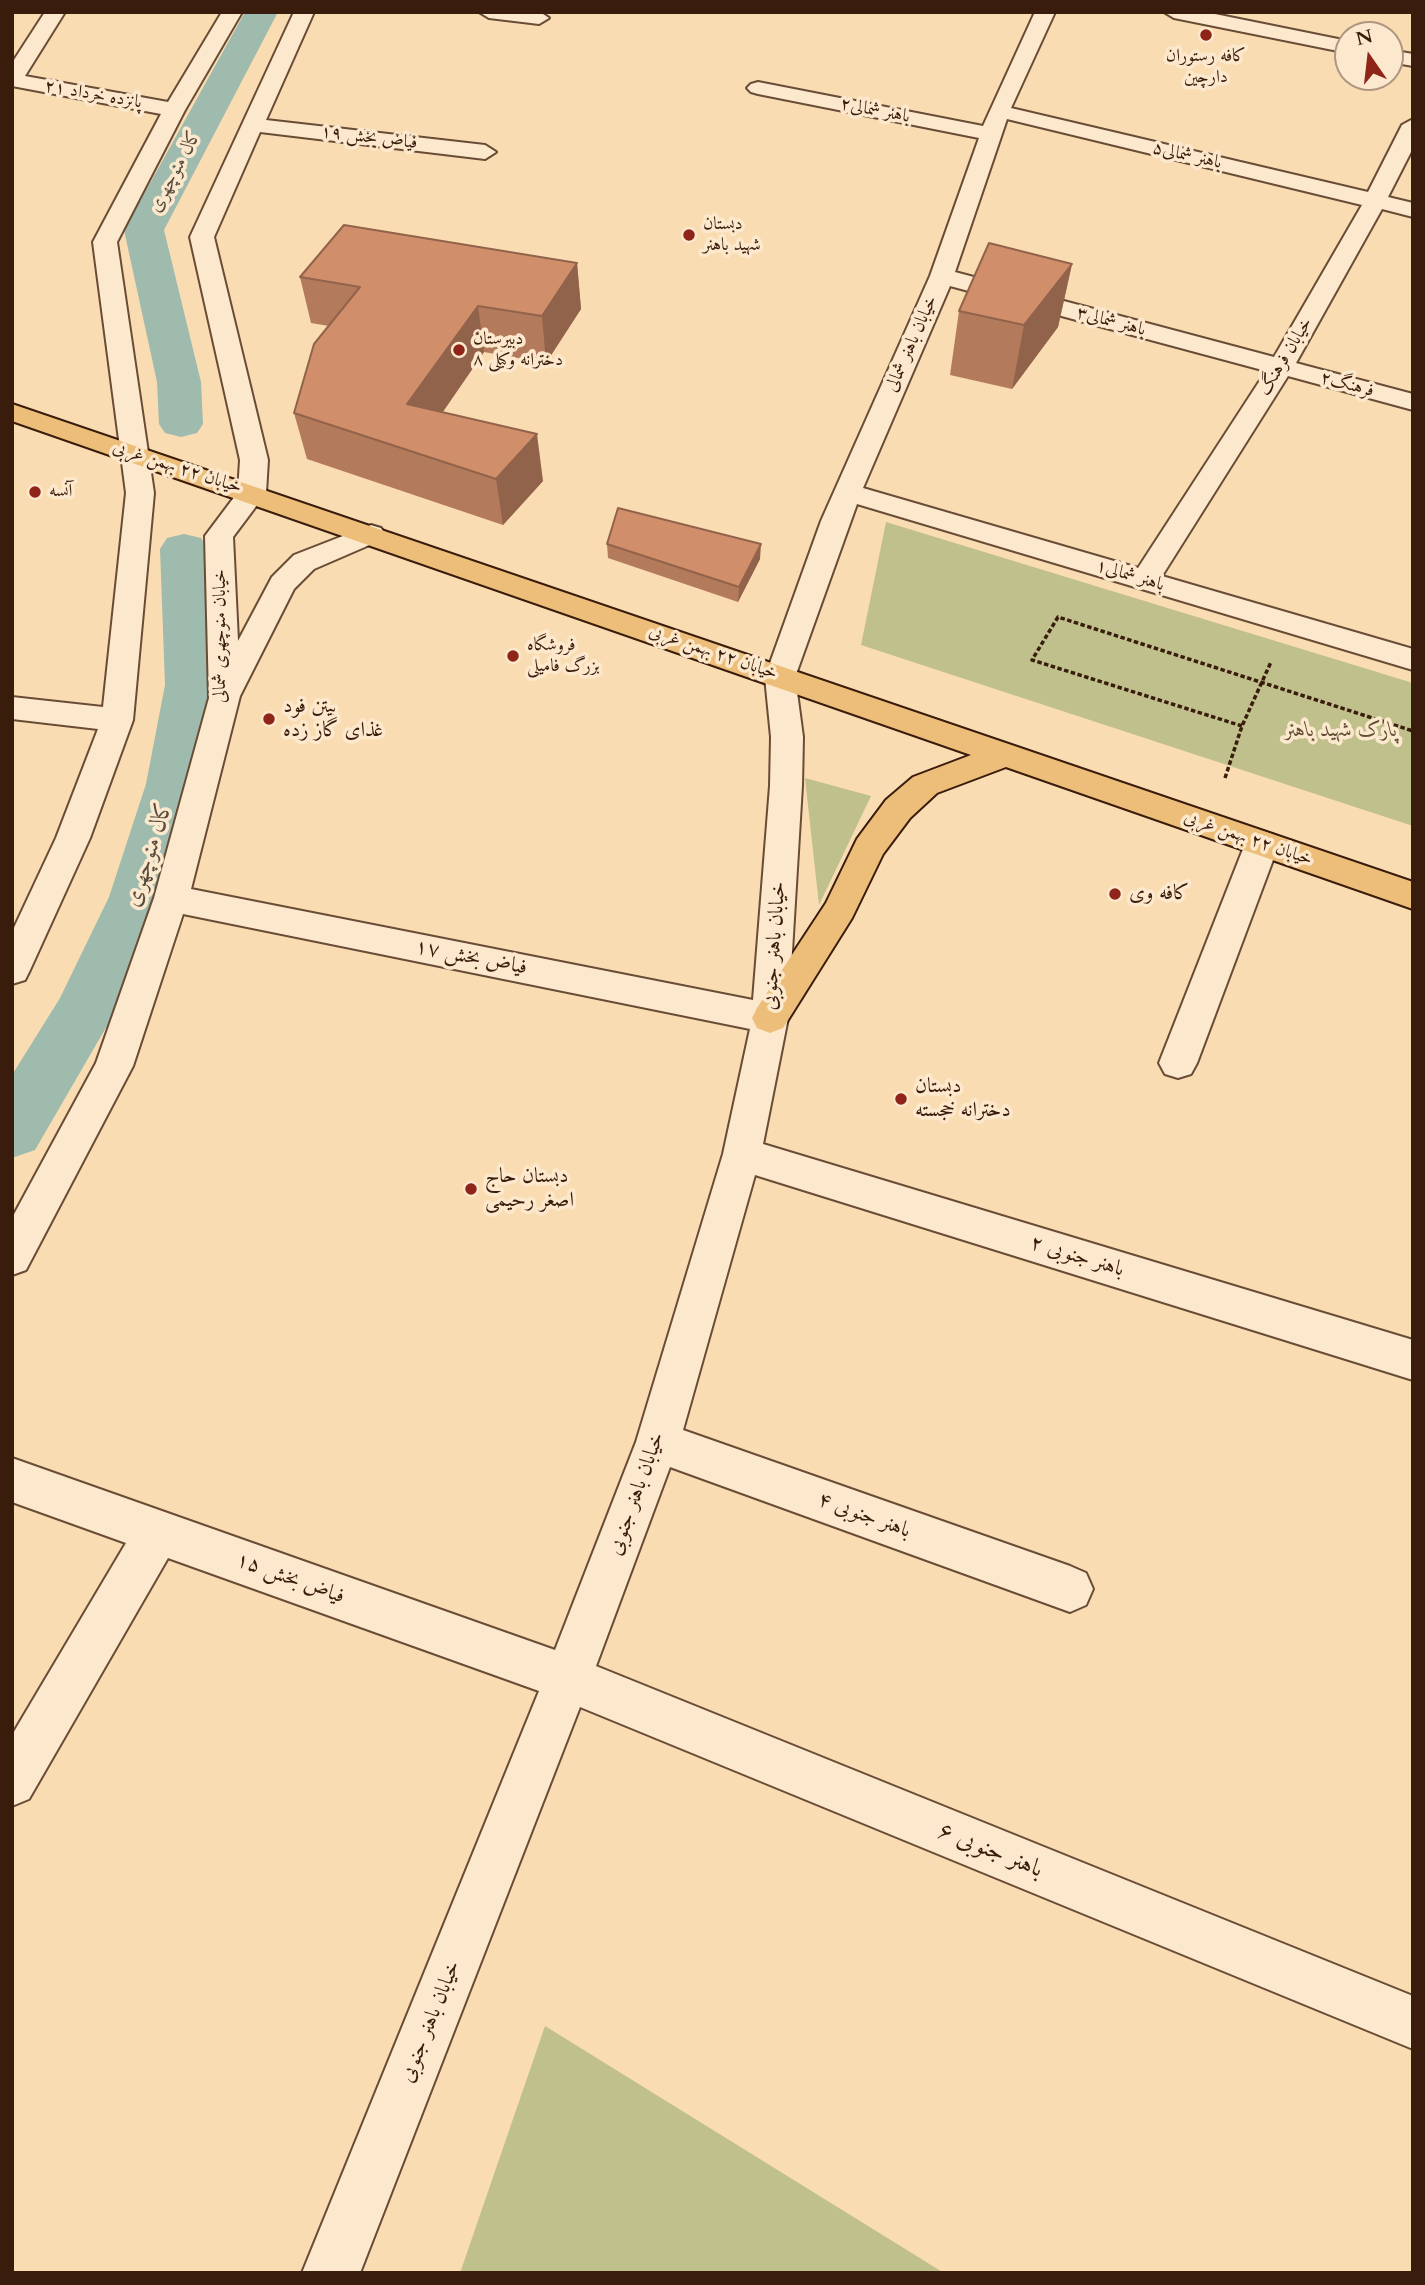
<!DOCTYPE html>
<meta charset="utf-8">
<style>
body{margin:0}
#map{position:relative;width:1425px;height:2285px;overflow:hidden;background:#fadcb2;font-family:Cardo,serif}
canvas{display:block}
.frame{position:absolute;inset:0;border:14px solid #391c0c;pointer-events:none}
.north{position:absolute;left:1334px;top:21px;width:70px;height:70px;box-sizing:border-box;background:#fce8cd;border:2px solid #ae9680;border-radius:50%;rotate:346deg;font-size:19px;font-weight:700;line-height:28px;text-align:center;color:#391c0c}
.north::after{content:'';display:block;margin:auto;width:24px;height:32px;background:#8f2418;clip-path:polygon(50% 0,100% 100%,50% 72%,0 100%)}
</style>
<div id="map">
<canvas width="1425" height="2285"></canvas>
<div class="frame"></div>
<div class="north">N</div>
</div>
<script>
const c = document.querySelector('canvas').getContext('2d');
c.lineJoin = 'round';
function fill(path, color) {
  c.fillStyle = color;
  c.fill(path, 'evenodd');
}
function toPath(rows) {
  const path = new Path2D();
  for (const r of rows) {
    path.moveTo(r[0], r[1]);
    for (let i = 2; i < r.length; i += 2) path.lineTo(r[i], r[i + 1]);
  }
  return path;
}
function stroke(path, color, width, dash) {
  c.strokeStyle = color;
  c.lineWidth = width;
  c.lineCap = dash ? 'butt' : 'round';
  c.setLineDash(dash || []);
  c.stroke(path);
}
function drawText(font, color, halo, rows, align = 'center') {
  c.font = font + ' Cardo,Amiri,serif';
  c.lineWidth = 7;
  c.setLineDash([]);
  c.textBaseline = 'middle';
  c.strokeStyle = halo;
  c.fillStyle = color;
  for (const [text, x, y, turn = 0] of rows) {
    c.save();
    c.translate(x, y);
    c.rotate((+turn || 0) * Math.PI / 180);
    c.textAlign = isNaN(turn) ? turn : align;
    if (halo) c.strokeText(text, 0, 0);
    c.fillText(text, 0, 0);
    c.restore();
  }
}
fill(toPath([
 [886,522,1413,683,1413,826,861,645],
 [805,778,871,796,819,905],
 [545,2026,944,2273,460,2273]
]), '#bfc08c');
fill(toPath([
 [245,12,278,12,164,230,201,382,203,424,197,433,181,437,165,433,159,424,157,382,124,230,245,12],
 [184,534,201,538,208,549,217,685,200,784,167,897,115,1012,35,1150,12,1158,12,1075,60,998,109,897,146,784,165,685,160,549,167,538,184,534]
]), '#9ebbae');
const minor = toPath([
 [45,12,65,12,25,76,168,102,222,12,242,12,185,110,117,242,154,493,133,720,90,838,30,970,25,980,12,984,12,932,56,838,98,729,12,719,12,697,103,707,126,493,93,242,161,114,12,86,12,63,45,12],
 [294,12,314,12,266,120,485,145,496,152,485,159,260,132,214,237,268,460,266,493,233,537,238,641,272,577,294,555,371,525,381,528,385,534,381,540,314,569,294,589,240,696,191,889,753,1000,770,786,771,737,765,677,821,521,930,276,979,138,758,94,751,92,747,88,751,84,758,82,983,126,1035,12,1055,12,1011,108,1368,192,1402,125,1413,119,1413,148,1388,197,1413,203,1413,217,1382,209,1296,363,1413,394,1413,410,1288,376,1162,576,1413,649,1413,670,857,504,795,677,803,737,802,786,788,1018,763,1144,1413,1340,1413,1380,755,1175,683,1430,1070,1566,1086,1573,1093,1589,1086,1605,1070,1612,670,1467,596,1666,1413,1996,1413,2049,580,1707,360,2273,302,2273,539,1691,168,1558,29,1799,12,1806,12,1735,126,1543,12,1502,12,1458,555,1650,636,1442,723,1154,750,1029,183,914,133,1066,26,1270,12,1275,12,1218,96,1063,154,898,209,698,205,536,238,492,240,460,190,237,294,12],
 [1007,119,1362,205,1274,357,955,272,1007,119],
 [950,286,1266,371,1138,568,863,488,950,286],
 [479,12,540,12,549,18,539,24,489,18,479,12],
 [1164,12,1205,12,1348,41,1348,53,1174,18,1164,12],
 [1390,50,1413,54,1413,66,1390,62,1390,50],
 [1262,831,1274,835,1279,844,1197,1063,1191,1074,1178,1078,1165,1074,1159,1063,1245,844,1250,835,1262,831]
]);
const major = toPath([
 [12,404,1413,882,1413,909,1006,767,937,793,910,818,883,854,852,918,783,1028,770,1033,757,1028,752,1018,757,1008,826,903,857,839,886,800,913,777,971,755,12,421,12,404]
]);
stroke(minor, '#694c36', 4);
stroke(major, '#391c0c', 4);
stroke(toPath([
 [1242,726,1032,660,1058,617,1413,731],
 [1225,778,1242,726,1271,662]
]), '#391c0c', 3.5, [4.5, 2.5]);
fill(minor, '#fce8cd');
fill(major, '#edbe79');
fill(toPath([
 [577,263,581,309,546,363,484,352,442,413,543,481,503,525,307,459,294,413,329,326,311,323,300,277],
 [1072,264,1058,327,1012,389,950,375,959,311],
 [607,544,760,559,738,602,608,558]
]), '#b47a5c');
fill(toPath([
 [577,263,581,309,546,363,542,316],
 [1072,264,1058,327,1012,389,1024,325],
 [478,306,484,352,416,451,407,404],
 [537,434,543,481,503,525,496,479],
 [761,544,760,559,738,602,739,587]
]), '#92634b');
const building = toPath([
 [344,225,577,263,542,316,478,306,407,404,537,434,496,479,294,413,314,344,360,287,300,277,344,225],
 [989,243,1072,264,1024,325,959,311,989,243],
 [618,508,761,544,739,587,607,544,618,508]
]);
fill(building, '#d18e6b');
stroke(building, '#92634b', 2);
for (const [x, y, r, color] of [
 [1206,35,7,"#8f2418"],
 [689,235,7,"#8f2418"],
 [459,350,7,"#8f2418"],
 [35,492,7,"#8f2418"],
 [513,656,7,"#8f2418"],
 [269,719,7,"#8f2418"],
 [1115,894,7,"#8f2418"],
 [901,1099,7,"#8f2418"],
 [471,1189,7,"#8f2418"]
]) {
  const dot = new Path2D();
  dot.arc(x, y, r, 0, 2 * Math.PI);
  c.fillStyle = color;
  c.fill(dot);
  stroke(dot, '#fce8cd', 2.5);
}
drawText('18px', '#391c0c', '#fce8cd', [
 ["کافه رستوران",1206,57,"center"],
 ["دارچین",1206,78,"center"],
 ["دبستان",703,225],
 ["شهید باهنر",703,246],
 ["دبیرستان",473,340],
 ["دخترانه وکیلی ۸",473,361],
 ["آنسه",49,492],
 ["فروشگاه",527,646],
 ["بزرگ فامیلی",527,667]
], 'left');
drawText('18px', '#391c0c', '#fce8cd', [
 ["پانزده خرداد ۲۱",93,95,10],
 ["باهنر شمالی۲",875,111,11],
 ["فیاض بخش ۱۹",369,138,7],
 ["باهنر شمالی۵",1187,156,13],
 ["باهنر شمالی۳",1111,322,15],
 ["خیابان باهنر شمالی",912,344,-66],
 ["خیابان فرهنگ",1286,357,-59],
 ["فرهنگ۲",1347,385,15],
 ["خیابان ۲۲ بهمن غربی",177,468,18],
 ["باهنر شمالی۱",1130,576,17],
 ["خیابان منوچهری شمالی",221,636,-90],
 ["خیابان ۲۲ بهمن غربی",713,653,19],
 ["خیابان ۲۲ بهمن غربی",1248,839,19]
]);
drawText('italic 19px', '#574c3d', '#fce8cd', [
 ["کال منوچهری",176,171,-62]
]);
drawText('21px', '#391c0c', '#fce8cd', [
 ["بیتن فود",283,707],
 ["غذای گاز زده",283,731],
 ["کافه وی",1129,894],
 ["دبستان",915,1087],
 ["دخترانه خجسته",915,1111],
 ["دبستان حاج",485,1177],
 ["اصغر رحیمی",485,1201]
], 'left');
drawText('italic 21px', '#614d32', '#fce8cd', [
 ["پارک شهید باهنر",1341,731]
]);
drawText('21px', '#391c0c', '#fce8cd', [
 ["خیابان باهنر جنوبی",775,946,-86],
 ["فیاض بخش ۱۷",471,958,11],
 ["باهنر جنوبی ۲",1077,1257,17],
 ["خیابان باهنر جنوبی",637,1494,-70],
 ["باهنر جنوبی ۴",864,1516,20],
 ["فیاض بخش ۱۵",290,1579,20],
 ["خیابان باهنر جنوبی",431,2022,-68]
]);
drawText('italic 23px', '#574c3d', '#fce8cd', [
 ["کال منوچهری",150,854,-72]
]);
drawText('24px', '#391c0c', '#fce8cd', [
 ["باهنر جنوبی ۶",990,1851,22]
]);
</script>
